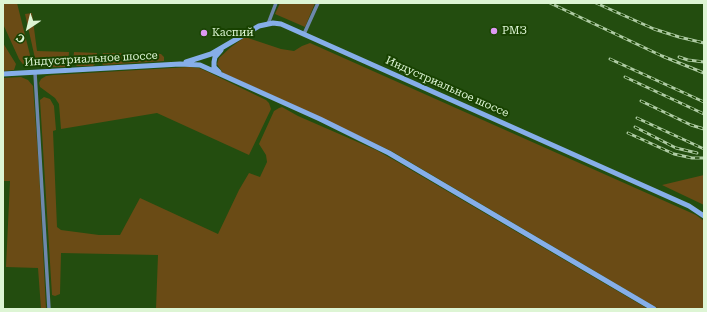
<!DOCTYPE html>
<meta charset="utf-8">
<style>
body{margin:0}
#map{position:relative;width:707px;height:312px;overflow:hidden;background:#234d0f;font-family:"Roboto Serif",serif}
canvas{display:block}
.frame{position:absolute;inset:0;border:4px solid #ddf5d4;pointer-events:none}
.north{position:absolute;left:8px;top:8px;width:40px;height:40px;-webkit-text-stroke:3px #184201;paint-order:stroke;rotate:215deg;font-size:11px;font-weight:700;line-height:16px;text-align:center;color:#ddf5d4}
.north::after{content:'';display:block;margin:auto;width:14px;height:18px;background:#ddf5d4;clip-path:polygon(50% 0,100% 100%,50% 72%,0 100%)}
</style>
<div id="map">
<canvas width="707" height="312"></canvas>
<div class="frame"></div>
<div class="north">С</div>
</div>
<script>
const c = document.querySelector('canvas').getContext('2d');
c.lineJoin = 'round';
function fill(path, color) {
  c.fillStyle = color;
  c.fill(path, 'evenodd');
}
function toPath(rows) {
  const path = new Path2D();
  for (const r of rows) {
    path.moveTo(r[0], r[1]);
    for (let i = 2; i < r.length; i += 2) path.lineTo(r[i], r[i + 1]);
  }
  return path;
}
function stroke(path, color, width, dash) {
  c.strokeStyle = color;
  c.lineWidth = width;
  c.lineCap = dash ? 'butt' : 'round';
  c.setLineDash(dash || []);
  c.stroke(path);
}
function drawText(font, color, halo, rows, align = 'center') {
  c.font = font + ' "Roboto Serif",serif';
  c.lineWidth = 4;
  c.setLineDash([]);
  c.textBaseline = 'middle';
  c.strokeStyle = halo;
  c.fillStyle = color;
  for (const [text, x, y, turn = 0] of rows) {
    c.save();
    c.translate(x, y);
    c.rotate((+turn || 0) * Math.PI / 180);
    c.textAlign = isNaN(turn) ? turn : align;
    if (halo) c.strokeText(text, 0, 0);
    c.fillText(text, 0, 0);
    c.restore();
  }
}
fill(toPath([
 [3,3,17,3,33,67,25,67,19,59,3,24],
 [280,3,315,3,305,27,275,14],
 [32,13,37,51,69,52,68,67,37,67,25,14],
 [245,37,281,49,294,51,302,46,310,43,696,215,704,221,704,309,659,309,393,152,309,112,223,73,217,64,219,58,231,47],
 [3,43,16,64,14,70,3,71],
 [74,52,97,53,96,63,93,66,77,66,73,63],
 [103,53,161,54,164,57,164,61,103,65,101,62],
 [189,67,199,68,208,72,266,100,269,103,271,109,249,155,157,113,61,129,59,104,55,98,40,87,39,83,41,79,46,76,53,75],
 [21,77,28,80,33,86,39,170,46,309,41,309,38,268,6,267,10,181,3,181,3,78],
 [44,97,50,99,54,106,56,130,53,131,57,227,61,230,99,235,120,235,140,198,218,234,239,190,249,173,260,177,267,162,266,155,259,144,274,111,279,108,282,107,298,116,376,150,394,160,648,309,156,309,158,255,61,253,60,294,55,296,52,295,40,100],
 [704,175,704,205,662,185]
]), '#6a4b15');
stroke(toPath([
 [268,24,276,3],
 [304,34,318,3],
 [35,73,49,309]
]), '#6e88ad', 3.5);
stroke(toPath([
 [186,62,211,54,259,26,273,23,281,24,689,206,704,216],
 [219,72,214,67,214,62,215,57,221,50],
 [3,74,180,64,200,65,320,119,389,153,654,309]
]), '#86aee9', 5);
const rail = toPath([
 [550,3,662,56,704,73],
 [596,3,654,29,679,37,704,43],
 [679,57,688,60,704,62],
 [610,59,704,102],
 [625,77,704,114],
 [641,101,691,125,704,129],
 [637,118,704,149],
 [635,127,676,148,697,153],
 [628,133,674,154,692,158,704,158]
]);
stroke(rail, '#aecba3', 3);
stroke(rail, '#184201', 1.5, [4.5]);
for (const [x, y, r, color] of [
 [494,31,4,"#dd99f3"],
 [204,33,4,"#dd99f3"]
]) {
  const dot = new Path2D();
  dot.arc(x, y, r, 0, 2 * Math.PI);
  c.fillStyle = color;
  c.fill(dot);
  stroke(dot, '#184201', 1.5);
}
drawText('11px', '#ddf5d4', '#184201', [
 ["РМЗ",502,31],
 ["Каспий",212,33]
], 'left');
drawText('11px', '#ddf5d4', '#184201', [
 ["Индустриальное шоссе",91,59,-3],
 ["Индустриальное шоссе",447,87,24]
]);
</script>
